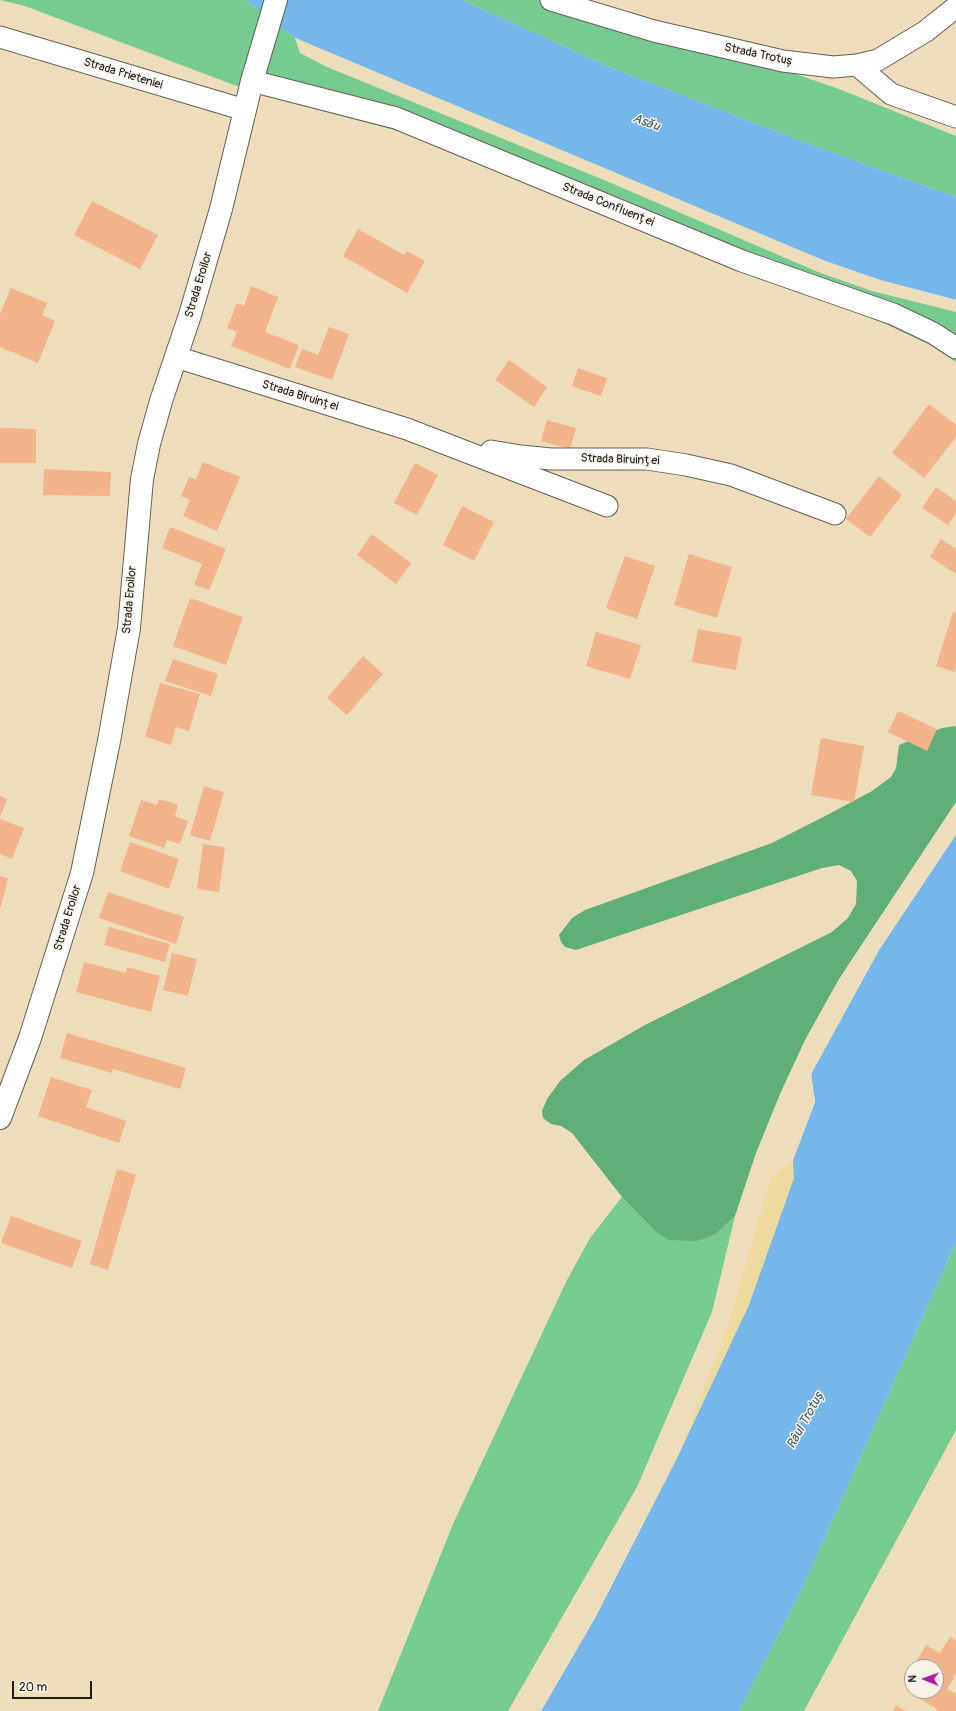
<!DOCTYPE html>
<meta charset="utf-8">
<style>
body{margin:0}
#map{position:relative;width:956px;height:1711px;overflow:hidden;background:#edb;font-family:Pangolin,sans-serif}
canvas{display:block}
.north{position:absolute;left:904px;top:1659px;width:40px;height:40px;box-sizing:border-box;background:#f7f3e8;border:1px solid #9f9d96;border-radius:50%;rotate:271deg;font-size:11px;font-weight:700;line-height:16px;text-align:center;color:#1c1c1c}
.north::after{content:'';display:block;margin:auto;width:14px;height:18px;background:#b5179e;clip-path:polygon(50% 0,100% 100%,50% 72%,0 100%)}
.scale{position:absolute;left:12px;top:1681px;width:80px;height:18px;box-sizing:border-box;border:2px solid #1c1c1c;border-top:0;padding-left:5px;font-size:12px;line-height:14px;white-space:nowrap;color:#1c1c1c;-webkit-text-stroke:3px #f7f3e8;paint-order:stroke}
</style>
<div id="map">
<canvas width="956" height="1711"></canvas>
<div class="north">N</div>
<div class="scale">20 m</div>
</div>
<script>
const c = document.querySelector('canvas').getContext('2d');
c.lineJoin = 'round';
function fill(path, color) {
  c.fillStyle = color;
  c.fill(path, 'evenodd');
}
function toPath(rows) {
  const path = new Path2D();
  for (const r of rows) {
    path.moveTo(r[0], r[1]);
    for (let i = 2; i < r.length; i += 2) path.lineTo(r[i], r[i + 1]);
  }
  return path;
}
function stroke(path, color, width, dash) {
  c.strokeStyle = color;
  c.lineWidth = width;
  c.lineCap = dash ? 'butt' : 'round';
  c.setLineDash(dash || []);
  c.stroke(path);
}
function drawText(font, color, halo, rows, align = 'center') {
  c.font = font + ' Pangolin,sans-serif';
  c.lineWidth = 3;
  c.setLineDash([]);
  c.textBaseline = 'middle';
  c.strokeStyle = halo;
  c.fillStyle = color;
  for (const [text, x, y, turn = 0] of rows) {
    c.save();
    c.translate(x, y);
    c.rotate((+turn || 0) * Math.PI / 180);
    c.textAlign = isNaN(turn) ? turn : align;
    if (halo) c.strokeText(text, 0, 0);
    c.fillText(text, 0, 0);
    c.restore();
  }
}
fill(toPath([
 [0,0,246,0,295,38,300,53,327,67,604,180,818,272,872,291,956,312,956,362,932,346,888,325,398,131,258,94,25,6],
 [462,0,581,0,839,89,956,136,956,197,817,147,612,68],
 [622,1197,656,1232,716,1234,735,1216,712,1312,637,1487,508,1711,378,1711,453,1524,567,1280,590,1238],
 [956,1242,956,1430,804,1711,739,1711,803,1587]
]), '#75cb90');
fill(toPath([
 [956,726,956,802,839,979,806,1038,780,1094,756,1153,735,1216,716,1234,696,1241,669,1240,656,1232,622,1197,572,1133,561,1126,551,1124,543,1118,542,1111,547,1099,560,1081,584,1060,645,1025,832,932,848,918,856,904,857,881,851,871,839,865,822,868,576,950,565,947,561,942,559,935,572,918,585,910,772,843,829,814,872,791,891,777,896,768,899,745,942,728]
]), '#60af7a');
fill(toPath([
 [793,1160,795,1178,749,1305,678,1456,730,1320,771,1177]
]), '#eeda9e');
fill(toPath([
 [246,0,462,0,612,68,817,147,956,197,956,300,880,280,825,261,295,38],
 [956,835,956,1242,803,1587,739,1711,541,1711,595,1618,678,1456,749,1305,794,1178,793,1160,815,1102,811,1074,879,950]
]), '#75b7ea');
fill(toPath([
 [295,38,825,261,880,280,956,300,956,302,880,282,824,263,296,40],
 [956,833,879,950,811,1074,815,1102,793,1160,792,1162,813,1101,809,1073,877,948],
 [688,1430,678,1456,595,1618,541,1711,539,1711,593,1617]
]), '#edb');
fill(toPath([
 [92,201,158,235,140,269,74,235],
 [358,229,404,255,407,251,425,261,407,293,343,256],
 [251,286,278,297,265,332,299,345,290,369,231,346,237,332,227,328,237,303,244,306],
 [11,288,47,303,42,315,55,321,38,363,0,347,0,314],
 [329,327,349,334,332,380,295,367,302,349,318,355],
 [509,360,547,387,534,407,495,380],
 [578,368,607,378,601,396,572,386],
 [929,404,956,425,956,437,924,478,892,453],
 [547,420,576,428,570,449,541,441],
 [0,428,36,429,36,463,0,463],
 [203,462,240,477,217,531,183,516,190,500,181,496,189,477,196,479],
 [415,463,438,475,417,515,394,503],
 [44,469,111,472,110,496,43,495],
 [879,476,902,495,870,537,846,519],
 [936,487,956,501,956,513,948,525,922,508],
 [462,506,494,522,474,561,443,545],
 [170,527,226,549,209,590,194,585,202,564,162,548],
 [372,534,411,563,396,584,357,555],
 [941,539,956,549,956,574,930,557],
 [689,554,732,567,717,618,674,605],
 [625,556,655,566,637,619,606,608],
 [190,598,243,617,226,665,173,646],
 [953,612,956,613,956,667,955,672,936,666],
 [698,629,742,637,736,670,692,662],
 [596,632,641,645,630,679,586,666],
 [363,656,383,674,347,715,327,698],
 [173,659,218,674,211,696,165,681],
 [160,683,200,694,189,731,176,727,171,745,145,737],
 [898,711,937,729,927,751,888,732],
 [821,738,864,746,854,802,811,795],
 [204,786,224,792,210,841,190,835],
 [0,796,7,799,0,817],
 [159,799,178,805,175,816,188,821,180,844,167,840,164,848,129,836,141,800,157,805],
 [0,819,24,828,12,859,0,854],
 [130,842,179,859,169,889,120,871],
 [203,844,225,847,219,892,197,889],
 [0,876,8,878,1,907,0,907],
 [108,892,184,917,176,944,99,918],
 [109,927,170,944,165,962,104,945],
 [172,953,197,959,188,996,163,990],
 [84,962,126,973,127,967,160,976,151,1012,76,992],
 [67,1033,186,1068,180,1089,113,1069,112,1073,60,1058],
 [51,1077,92,1090,86,1107,126,1121,119,1143,38,1116],
 [117,1169,136,1175,108,1270,90,1264],
 [11,1216,82,1241,72,1268,1,1243],
 [950,1637,956,1641,956,1674,947,1689,956,1694,956,1711,936,1711,937,1709,913,1695,915,1691,936,1691,936,1667,913,1667,926,1645,940,1653],
 [896,1705,906,1711,893,1711]
]), '#f3b48b');
const street = toPath([
 [551,0,654,31,783,61,833,67,857,65,878,60,926,31,956,7],
 [0,37,245,110],
 [857,65,891,94,956,117],
 [252,81,396,118,742,261,893,314,933,333,956,348],
 [176,357,407,429,607,506],
 [491,451,521,456,551,459,647,459,686,465,731,475,835,514]
]);
const secondary = toPath([
 [0,1118,30,1038,82,873,109,741,129,628,142,479,149,444,161,401,190,315,221,209,252,81,276,0]
]);
stroke(street, '#666054', 23);
stroke(secondary, '#666054', 24);
stroke(street, '#fff', 21);
stroke(secondary, '#fff', 22);
drawText('12px', '#1c1c1c', '#f7f3e8', [
 ["Strada Trotuș",759,55,12],
 ["Strada Prieteniei",123,74,17],
 ["Strada Confluenței",608,205,22],
 ["Strada Eroilor",199,285,-73],
 ["Strada Biruinței",300,396,17],
 ["Strada Biruinței",620,460,2],
 ["Strada Eroilor",130,600,-85],
 ["Strada Eroilor",68,918,-73]
]);
drawText('italic 13px', '#405a6e', '#f7f3e8', [
 ["Asău",646,123,20],
 ["Râul Trotuș",806,1420,-61]
]);
</script>
